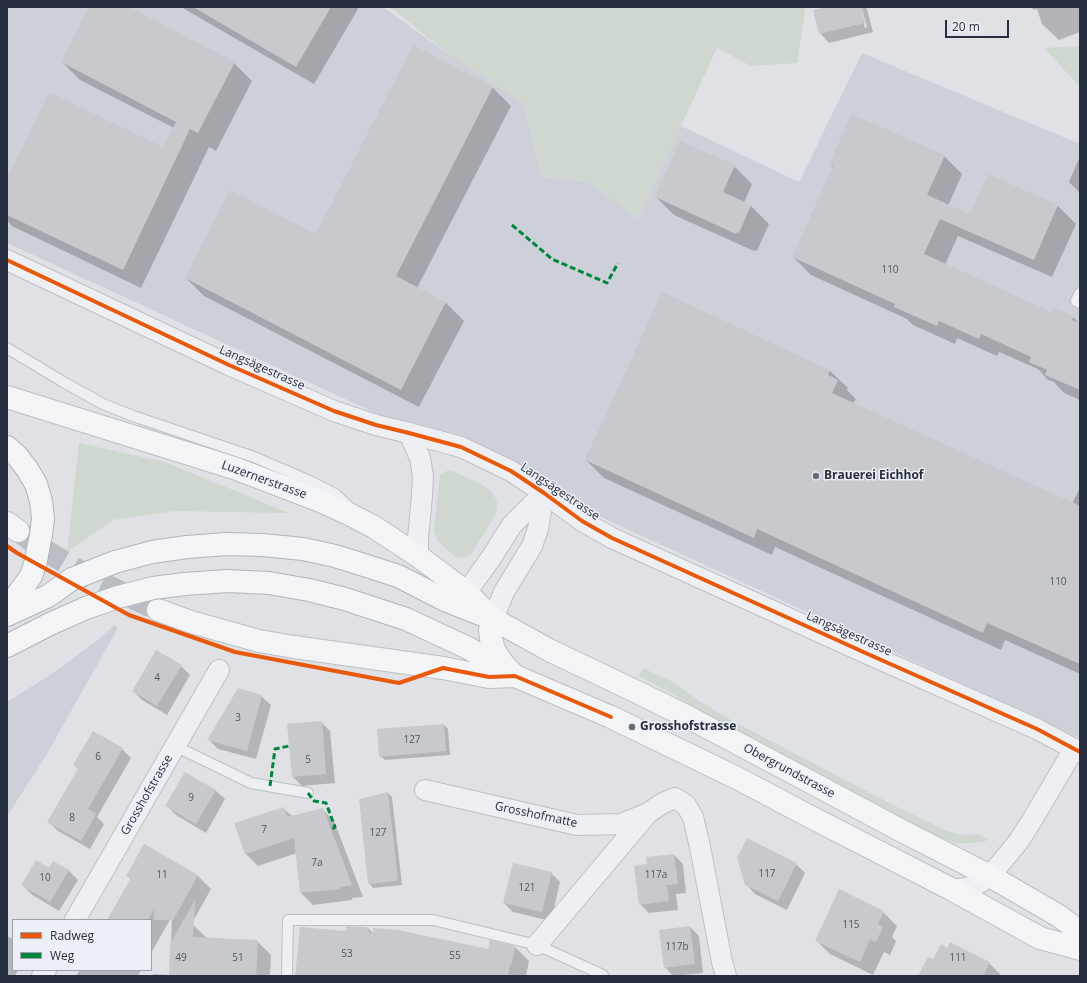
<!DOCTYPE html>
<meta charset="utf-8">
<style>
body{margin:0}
#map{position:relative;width:1087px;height:983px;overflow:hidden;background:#dfe1e5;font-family:"Open Sans",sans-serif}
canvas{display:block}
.frame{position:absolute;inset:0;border:8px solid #262d3e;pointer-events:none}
.legend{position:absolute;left:12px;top:919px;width:140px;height:52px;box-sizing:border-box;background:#eceff5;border:1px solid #9da1ac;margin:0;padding:5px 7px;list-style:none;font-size:12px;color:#262d3e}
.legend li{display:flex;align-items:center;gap:8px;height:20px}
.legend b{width:20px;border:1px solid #9da1ac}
.scale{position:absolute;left:945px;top:20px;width:64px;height:18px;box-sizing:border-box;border:2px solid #262d3e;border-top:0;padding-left:5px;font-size:12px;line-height:14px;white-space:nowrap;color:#262d3e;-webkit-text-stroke:3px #eceff5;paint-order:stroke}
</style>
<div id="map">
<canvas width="1087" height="983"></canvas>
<div class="frame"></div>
<ul class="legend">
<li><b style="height:5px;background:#e8590c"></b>Radweg</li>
<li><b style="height:5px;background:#00873e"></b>Weg</li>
</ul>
<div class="scale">20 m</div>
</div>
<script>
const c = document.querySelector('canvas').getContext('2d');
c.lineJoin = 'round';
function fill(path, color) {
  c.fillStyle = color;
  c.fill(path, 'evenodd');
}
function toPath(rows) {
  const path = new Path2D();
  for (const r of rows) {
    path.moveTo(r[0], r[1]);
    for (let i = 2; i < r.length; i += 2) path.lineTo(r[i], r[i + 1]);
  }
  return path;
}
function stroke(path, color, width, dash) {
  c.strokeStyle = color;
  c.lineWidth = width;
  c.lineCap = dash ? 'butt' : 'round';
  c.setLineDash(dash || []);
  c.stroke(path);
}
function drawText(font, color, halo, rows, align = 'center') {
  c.font = font + ' "Open Sans",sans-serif';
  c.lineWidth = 3;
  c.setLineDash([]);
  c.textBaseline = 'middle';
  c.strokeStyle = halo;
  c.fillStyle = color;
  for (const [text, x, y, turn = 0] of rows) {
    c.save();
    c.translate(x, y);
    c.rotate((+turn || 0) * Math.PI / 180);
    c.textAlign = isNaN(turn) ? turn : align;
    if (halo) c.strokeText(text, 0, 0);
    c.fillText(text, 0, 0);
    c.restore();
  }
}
fill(toPath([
 [7,7,383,7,447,53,475,71,524,104,541,176,588,182,638,219,681,126,799,182,862,53,1080,144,1080,738,7,243],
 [114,625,118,628,44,759,7,816,7,702,53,673,98,640]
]), '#cdd0d8');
fill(toPath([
 [390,7,804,7,805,13,797,63,751,66,717,48,638,219,588,182,541,176,524,104,475,71,447,53],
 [1080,46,1080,87,1044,48],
 [79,443,165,462,289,513,174,511,113,520,67,552],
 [446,471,452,471,483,485,492,492,497,501,497,510,495,516,472,553,468,556,461,558,456,557,437,541,434,529,440,475],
 [643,668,673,682,701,702,731,720,891,804,945,830,956,834,966,835,979,834,988,840,982,842,970,843,957,843,943,839,915,826,725,726,671,693,639,676]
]), '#ced8d0');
fill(toPath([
 [91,7,127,7,234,63,252,81,216,151,209,147,141,288,12,226,7,220,7,182,164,148,174,128,80,80,62,62],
 [181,7,356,7,358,9,314,84],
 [830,7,865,7,867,9,873,32,829,43,820,33],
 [860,9,862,9,867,27,865,28],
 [1031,7,1080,7,1080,32,1059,40,1042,24,1037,9,1034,10],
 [413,47,493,88,511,106,417,288,446,303,464,321,419,407,204,296,186,278,316,235],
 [944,156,962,174,948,206,970,216,988,175,1058,206,1076,224,1052,277,958,236,945,265,1052,313,1073,317,1080,324,1080,400,1064,393,1054,382,1048,380,1038,369,999,352,997,356,957,338,955,344,913,325,907,319,811,275,793,257,833,168,830,165],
 [1080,156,1080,193,1069,182],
 [734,166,752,184,744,203,751,206,769,224,757,251,755,250,754,251,674,215,656,197],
 [829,370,848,388,847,390,856,399,853,403,1072,504,1080,487,1080,674,1005,640,1001,650,775,547,772,555,604,478,586,460],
 [181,666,190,675,167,715,142,700,133,691],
 [261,696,271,705,256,759,218,749,209,740],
 [321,722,330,731,335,783,302,786,293,777],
 [444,725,448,729,450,755,385,760,380,756],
 [122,749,131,758,97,817,104,824,90,849,58,831,49,822,79,770,74,765],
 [215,790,225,799,206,833,176,815,167,806],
 [388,793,392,797,402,885,373,888,369,883,360,800],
 [283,808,292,816,322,809,334,821,363,897,352,898,352,900,313,905,301,893,297,853,258,866,246,854,235,824],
 [144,845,198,876,211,889,191,925,193,925,207,938,257,941,271,955,270,976,153,976,153,974,170,975,172,916,151,953,151,920,108,920,131,880,127,875],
 [674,855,683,864,686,893,676,894,678,910,649,913,640,904,648,865],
 [54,862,69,871,78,880,59,911,31,894,22,884,49,870],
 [796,864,805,873,787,910,755,894,746,884],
 [551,873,560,882,551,921,513,912,504,903],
 [883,912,897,926,892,937,896,941,890,955,884,952,873,975,830,954,816,940],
 [690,927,699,936,703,973,673,976,665,967],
 [361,928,368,928,375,935,489,950,515,947,529,961,526,976,296,976,347,932],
 [7,936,13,939,13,970,18,970,15,976,7,976],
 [948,949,989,963,1002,976,920,976,934,961],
 [80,970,141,970,138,976,76,976]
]), '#0003');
fill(toPath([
 [89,7,129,7,235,62,198,133,190,129,123,270,7,215,7,179,49,92,163,147,176,122,61,62],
 [193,7,331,7,296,67],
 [826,7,861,7,865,23,819,34,813,10],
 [413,45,493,87,396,276,446,302,401,390,185,278,230,190,316,234],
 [851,114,945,155,927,195,970,214,988,174,1058,205,1034,260,940,219,924,254,1051,312,1053,307,1074,316,1072,320,1080,323,1080,390,1045,375,1047,370,1029,362,1031,357,981,334,979,339,939,321,937,326,894,307,895,304,792,257,833,166,829,165],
 [680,141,735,165,723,192,751,205,739,233,737,232,736,234,655,197],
 [662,292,830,370,828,375,838,380,832,393,1080,506,1080,664,987,623,983,633,757,529,754,538,585,460],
 [156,650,182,665,157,706,132,691],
 [238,688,262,695,247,751,207,740],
 [322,721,326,774,292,777,287,724],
 [444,724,446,751,379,757,377,729],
 [93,731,123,748,88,809,96,814,81,841,47,822,78,769,73,765],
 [185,772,216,790,196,824,165,806],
 [388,792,398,881,368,884,359,799],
 [284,807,287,817,323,808,352,885,340,887,340,889,300,893,294,838,245,854,234,823],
 [747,838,797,863,778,901,745,885,737,858],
 [144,844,198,875,173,920,154,920,154,909,148,920,107,920,131,878,126,876],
 [674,854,678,884,667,885,669,901,639,905,634,866,647,864,646,857],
 [36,860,49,868,53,861,69,870,50,902,21,885],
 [513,863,552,872,542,912,503,903],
 [839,889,884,911,878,924,883,927,876,942,870,939,860,962,815,941],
 [195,900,193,937,258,940,256,976,169,976,170,944],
 [346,926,367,927,370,934,373,933,373,928,398,930,488,949,490,940,515,946,512,964,510,964,508,976,295,976,300,927,346,931],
 [690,926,695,964,664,968,659,930],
 [950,942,990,962,983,976,918,976,928,957,933,959,941,944,947,948]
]), '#c7c9cd');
stroke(toPath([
 [18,531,43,549,93,579,158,610]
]), '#babdc4', 22, [22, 11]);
const lane = toPath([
 [1080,293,1076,301,1080,303],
 [7,348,65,383,103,404,133,416,254,457,310,481,335,494,348,506],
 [175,746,251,783,308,793],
 [287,976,288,920,433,920,537,945,603,975]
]);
const street = toPath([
 [7,260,229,365,334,411,376,425,409,433,461,447,511,471,544,493,582,521,612,538,870,655,1037,729,1080,752],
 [409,433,420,458,423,476,422,496,418,538,418,556],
 [451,599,461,596,473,583,489,561,512,525,544,493],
 [493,619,504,592,532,546,538,529,544,493],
 [425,790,577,825,621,824,646,814],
 [953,890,975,886,990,876,1018,842,1031,822,1074,749],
 [75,920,219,670],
 [537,945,648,813,663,803,675,798,686,805,693,817,700,847,722,962,726,976],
 [42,976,46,970]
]);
const primary = toPath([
 [7,397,234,468,318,500,349,514,374,527,418,556,465,591,493,619,549,650,637,692,688,717,801,777,902,831,990,876,1059,916,1080,932],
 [7,523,18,531],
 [158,610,191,622,259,641,294,647,443,668,489,677,515,676],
 [493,619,490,630,491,639,494,650,504,665,515,676,611,717,739,779,805,814,953,890,1040,938,1080,949]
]);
const highway = toPath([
 [7,447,18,457,27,469,36,484,41,501,43,518],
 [115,562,152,552,187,547,227,544,263,545,303,549,335,556,367,566,398,576,445,600,493,619],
 [185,584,227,581,269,583,309,590,345,599,406,619,468,648,515,676],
 [7,605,16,597,31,576,36,561,38,549],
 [7,615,48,596,72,579],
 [7,646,50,624,86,608]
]);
stroke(lane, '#bdbfc3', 12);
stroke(street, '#bdbfc3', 22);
stroke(primary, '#bbbec3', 24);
stroke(highway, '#b1b4ba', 24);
stroke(lane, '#eeeff2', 10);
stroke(street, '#eeeff2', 20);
stroke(primary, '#f3f4f5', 22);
stroke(highway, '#f3f4f5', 22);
const highwayBridge = toPath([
 [38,549,41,535,43,518],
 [72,579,115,562],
 [86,608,118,597,153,588,185,584]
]);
stroke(highwayBridge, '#b1b4ba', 24, []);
stroke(highwayBridge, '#f3f4f5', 22);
stroke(toPath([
 [512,225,552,259,607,283,618,263],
 [270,786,275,749,289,746],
 [308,793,314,801,326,803,335,827,331,830]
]), '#00873e', 3, [6, 3]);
stroke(toPath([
 [7,260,229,365,334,411,376,425,409,433,461,447,511,471,544,493,582,521,612,538,870,655,1037,729,1080,752],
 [7,546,17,553,129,615,235,652,399,683,443,668,489,677,515,676,611,717]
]), '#e8590c', 4);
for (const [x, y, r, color] of [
 [816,476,4,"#676c78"],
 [632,727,4,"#676c78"]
]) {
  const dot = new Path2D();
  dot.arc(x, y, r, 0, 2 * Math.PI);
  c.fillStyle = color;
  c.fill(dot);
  stroke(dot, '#eceff5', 1.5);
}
drawText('10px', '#4f5562', null, [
 ["110",890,270],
 ["110",1058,582],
 ["4",157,678],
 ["3",238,718],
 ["127",412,740],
 ["6",98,757],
 ["5",308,760],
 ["9",191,798],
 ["8",72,818],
 ["7",264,830],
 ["127",378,833],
 ["7a",317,863],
 ["117",767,874],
 ["11",162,875],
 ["117a",656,875],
 ["10",45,878],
 ["121",527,888],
 ["115",851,925],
 ["117b",677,947],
 ["53",347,954],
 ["55",455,956],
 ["49",181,958],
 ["51",238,958],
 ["111",958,958]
]);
drawText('12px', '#262d3e', '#eceff5', [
 ["Langsägestrasse",262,368,24],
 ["Luzernerstrasse",264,480,20],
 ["Langsägestrasse",560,492,34],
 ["Langsägestrasse",849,634,24],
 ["Obergrundstrasse",789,771,28],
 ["Grosshofstrasse",147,795,-60],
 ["Grosshofmatte",536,815,12]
]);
drawText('bold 12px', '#262d3e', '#eceff5', [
 ["Brauerei Eichhof",824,476],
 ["Grosshofstrasse",640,727]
], 'left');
</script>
